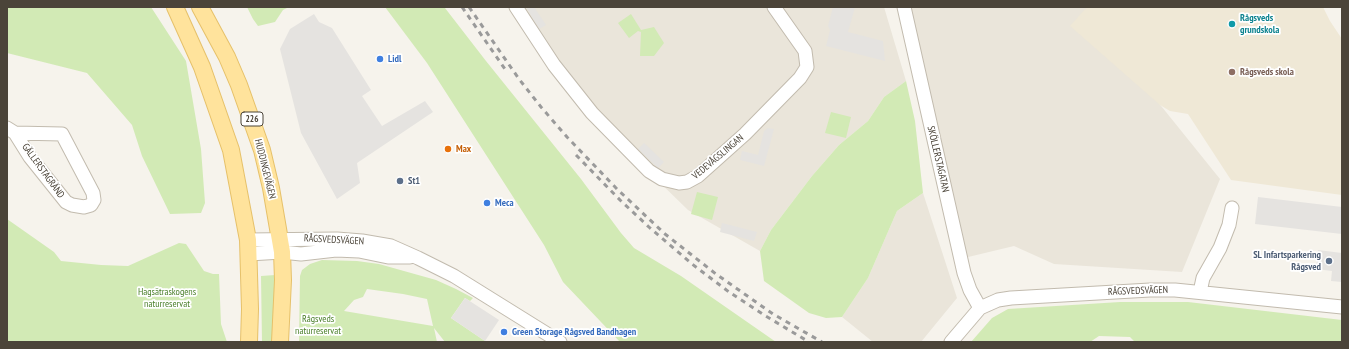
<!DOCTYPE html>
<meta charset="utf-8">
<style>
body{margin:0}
#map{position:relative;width:1349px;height:349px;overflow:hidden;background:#f6f3ec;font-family:"PT Sans Narrow",sans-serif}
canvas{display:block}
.frame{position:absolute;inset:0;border:8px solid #4b4439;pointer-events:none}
</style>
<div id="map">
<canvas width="1349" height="349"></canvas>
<div class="frame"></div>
</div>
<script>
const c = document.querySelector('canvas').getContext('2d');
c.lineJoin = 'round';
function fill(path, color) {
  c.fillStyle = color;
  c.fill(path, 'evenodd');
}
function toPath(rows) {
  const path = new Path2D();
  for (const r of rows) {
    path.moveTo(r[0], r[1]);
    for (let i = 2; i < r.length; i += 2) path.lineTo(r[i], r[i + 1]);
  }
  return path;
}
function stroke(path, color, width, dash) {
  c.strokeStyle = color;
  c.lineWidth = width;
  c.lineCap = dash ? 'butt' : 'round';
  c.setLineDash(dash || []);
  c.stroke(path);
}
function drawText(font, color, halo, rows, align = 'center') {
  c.font = font + ' "PT Sans Narrow",sans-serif';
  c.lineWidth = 3.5;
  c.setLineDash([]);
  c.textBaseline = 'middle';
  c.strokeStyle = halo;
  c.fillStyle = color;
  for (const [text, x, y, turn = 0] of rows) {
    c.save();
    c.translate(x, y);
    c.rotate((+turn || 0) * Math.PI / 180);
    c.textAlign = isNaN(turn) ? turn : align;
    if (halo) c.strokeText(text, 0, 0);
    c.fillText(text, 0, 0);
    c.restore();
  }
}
fill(toPath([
 [519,7,884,7,906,81,884,97,868,121,839,145,812,176,771,230,760,251,688,210,613,137],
 [905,7,1094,7,1087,14,1220,179,1182,272,1054,264,1014,246,964,258],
 [923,193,957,298,921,342,873,342,842,317,868,278,897,211]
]), '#eae5da');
fill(toPath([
 [1087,7,1323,7,1330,21,1342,39,1342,195,1231,180,1188,114,1170,111,1160,105,1070,26]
]), '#efe8d6');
fill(toPath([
 [7,7,151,7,186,61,201,149,205,203,201,213,170,214,142,156,132,125,87,73,7,53],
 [247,7,289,7,283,10,275,22,258,26,253,19],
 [385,7,445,8,486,61,581,179,621,233,634,248,681,276,776,342,620,342,563,282,544,245,427,63],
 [631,14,641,30,654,27,664,43,654,56,640,56,641,32,638,31,629,38,618,23],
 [906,81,915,121,923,193,897,211,868,278,842,317,826,318,809,313,764,281,760,251,771,230,812,176,839,145,868,121,884,97],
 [831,112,851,117,846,138,825,133],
 [697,192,718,197,712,220,691,214],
 [7,219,54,252,61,261,101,265,128,266,179,243,186,244,204,271,213,274,219,274,221,324,227,342,7,342],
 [322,260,357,261,379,264,436,280,456,289,473,298,470,301,465,298,451,318,485,341,445,342,434,328,437,342,299,342,300,276,302,270,310,264],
 [367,289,403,294,427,299,433,326,344,311,354,300,363,297],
 [275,275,273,342,262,342,261,276],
 [1120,302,1188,302,1342,320,1342,342,1135,342,1130,337,1099,336,1090,342,971,342,992,318,1008,309]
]), '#d2eab5');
fill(toPath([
 [526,7,534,7,546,25,539,29],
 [833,7,855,7,848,32,883,41,885,61,826,46,830,30,828,26],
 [314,14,319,22,332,28,371,90,362,96,382,126,425,101,433,112,357,163,360,183,337,199,301,133,280,49,290,29],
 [768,128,774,129,764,166,740,160,742,151,758,155,764,131],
 [644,143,664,162,658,168,638,149],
 [1258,197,1342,207,1342,234,1255,224],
 [722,223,757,232,754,241,720,232],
 [1318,250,1342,253,1342,282,1331,281,1332,271,1316,269],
 [465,298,499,320,485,341,451,318]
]), '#e5e3e0');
const minor = toPath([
 [516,7,554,65,592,113,649,171,662,179,679,183,687,182,698,176,745,134,800,78,807,67,805,51,774,7],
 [904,7,964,273,970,290,980,308],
 [7,128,15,133,30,157,66,202,72,205,84,207,91,205,94,200,93,193,62,134,15,133],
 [248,240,337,239,362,241,391,246,418,258,454,276,560,342],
 [249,254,282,252,301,254,336,250,359,251,388,257,410,257],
 [1200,292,1203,278,1220,248,1229,225,1232,208],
 [951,342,980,308,998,300,1011,298,1150,290,1175,290,1342,307]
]);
const major = toPath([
 [175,7,202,67,231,150,248,240,250,309,249,342],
 [200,7,227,57,239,85,262,150,271,188,282,252,283,280,280,342]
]);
stroke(minor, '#c2bbae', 15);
stroke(major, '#e6c16a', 18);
stroke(minor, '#fff', 13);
stroke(major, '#ffe39c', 16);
stroke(toPath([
 [462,7,507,72],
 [469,7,519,79,541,107,567,137,617,189,665,234,716,274,773,314,822,342],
 [576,155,620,200,650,228,692,264,729,292,764,315,809,342]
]), '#9a9a9a', 3, [5, 5]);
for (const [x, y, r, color] of [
 [1232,24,4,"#0f9aa8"],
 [380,59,4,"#3f7fe0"],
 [1232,72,4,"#8d6e63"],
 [448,149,4,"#e8710a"],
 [400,181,4,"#5c6f8a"],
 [487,203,4,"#3f7fe0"],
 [1329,261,4,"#5c6f8a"],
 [504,332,4,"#3f7fe0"]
]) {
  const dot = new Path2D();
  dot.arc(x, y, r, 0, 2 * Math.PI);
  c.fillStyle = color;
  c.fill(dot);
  stroke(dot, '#fff', 1.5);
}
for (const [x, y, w] of [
 [252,119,22]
]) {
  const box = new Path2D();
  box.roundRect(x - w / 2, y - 7, w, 14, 3);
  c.fillStyle = '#fff';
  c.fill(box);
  stroke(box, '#4b4439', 1);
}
drawText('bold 9px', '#4b4439', null, [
 ["226",252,119]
]);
drawText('bold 10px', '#0d838f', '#fff', [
 ["Rågsveds",1240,18],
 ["grundskola",1240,30]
], 'left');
drawText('bold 10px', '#366cbe', '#fff', [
 ["Lidl",388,59],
 ["Meca",495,203],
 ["Green Storage Rågsved Bandhagen",512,332]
], 'left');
drawText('bold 10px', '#785e54', '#fff', [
 ["Rågsveds skola",1240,72]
], 'left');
drawText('bold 10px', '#c56008', '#fff', [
 ["Max",456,149]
], 'left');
drawText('10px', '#4b4439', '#fff', [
 ["VEDEVÅGSLINGAN",718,157,-40],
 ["SKÖLLERSTAGATAN",938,159,77],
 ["HUDDINGEVÄGEN",265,169,76],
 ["GÄLLERSTAGRÄND",43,171,54],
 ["RÅGSVEDSVÄGEN",334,240,3],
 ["RÅGSVEDSVÄGEN",1138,291,-2]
]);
drawText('bold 10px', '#4e5e75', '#fff', [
 ["St1",408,181],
 ["SL Infartsparkering",1321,255,"right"],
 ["Rågsved",1321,267,"right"]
], 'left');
drawText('10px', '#4a7f2a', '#fff', [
 ["Hagsätraskogens",167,292],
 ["naturreservat",167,304],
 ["Rågsveds",318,319],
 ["naturreservat",318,331]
]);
</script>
